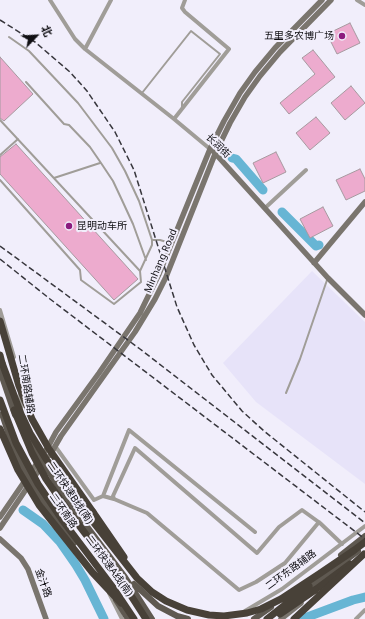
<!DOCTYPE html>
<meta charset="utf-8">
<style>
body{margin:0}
#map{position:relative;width:365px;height:619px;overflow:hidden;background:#f1eefb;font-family:"Noto Sans","Noto Sans SC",sans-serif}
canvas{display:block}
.north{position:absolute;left:16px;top:16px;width:40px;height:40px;-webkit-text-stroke:3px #f1eefb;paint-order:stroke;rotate:65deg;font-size:11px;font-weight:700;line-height:16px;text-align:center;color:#100f13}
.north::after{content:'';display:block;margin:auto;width:14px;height:18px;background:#100f13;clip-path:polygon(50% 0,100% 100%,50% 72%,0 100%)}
</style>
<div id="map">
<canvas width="365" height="619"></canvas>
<div class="north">北</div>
</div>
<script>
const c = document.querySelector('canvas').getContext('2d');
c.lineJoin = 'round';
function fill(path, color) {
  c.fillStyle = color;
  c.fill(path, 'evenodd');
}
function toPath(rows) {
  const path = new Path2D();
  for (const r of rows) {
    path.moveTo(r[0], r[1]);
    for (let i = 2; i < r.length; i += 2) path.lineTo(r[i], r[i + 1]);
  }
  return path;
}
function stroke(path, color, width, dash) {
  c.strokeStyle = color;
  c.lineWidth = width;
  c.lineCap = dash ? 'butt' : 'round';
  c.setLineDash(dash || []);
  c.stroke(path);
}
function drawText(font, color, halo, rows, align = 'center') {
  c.font = font + ' "Noto Sans","Noto Sans SC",sans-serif';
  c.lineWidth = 4;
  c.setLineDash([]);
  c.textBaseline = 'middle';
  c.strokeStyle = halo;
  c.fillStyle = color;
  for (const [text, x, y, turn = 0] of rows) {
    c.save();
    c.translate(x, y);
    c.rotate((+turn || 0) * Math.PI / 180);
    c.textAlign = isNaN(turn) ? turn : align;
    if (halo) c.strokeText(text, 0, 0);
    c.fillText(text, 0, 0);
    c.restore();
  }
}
fill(toPath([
 [312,271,365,322,365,484,256,402,223,363]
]), '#e7e3f9');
stroke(toPath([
 [232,158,236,159,263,190],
 [282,212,316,246,319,245],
 [23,510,43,524,60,542,76,565,85,580,104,619],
 [302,619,353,600,365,597]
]), '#67b5d4', 9);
const building = toPath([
 [350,23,360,43,337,54,327,34,350,23],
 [313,50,335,77,289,114,280,103,315,74,302,58,313,50],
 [0,57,33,94,4,121,0,118,0,57],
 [351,86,365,103,345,120,331,103,351,86],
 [316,117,330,133,310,150,296,133,316,117],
 [16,144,138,279,114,300,0,174,0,157,16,144],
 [276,152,286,172,263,183,253,163,276,152],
 [360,169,365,179,365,191,346,200,336,180,360,169],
 [323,207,333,226,310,238,300,219,323,207]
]);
fill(building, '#edabce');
stroke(building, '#a6999f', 1);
stroke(toPath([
 [26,82,64,124,69,125,90,147,101,163,113,181,121,198,133,224,146,260],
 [142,93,191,31,220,54,182,102,182,107],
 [0,120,140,271],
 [0,155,18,139],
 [54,178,100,163],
 [0,180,80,270,81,280,114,304,141,282,140,271,152,245,152,240,139,201,125,171,112,148,78,103,29,51,9,37],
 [152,240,160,240,170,243],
 [286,393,300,359,327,280]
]), '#a09d98', 2);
stroke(toPath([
 [50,0,75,39,85,49,174,119,210,149],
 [357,0,365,5],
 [85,49,111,0],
 [174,119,229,49,185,12,182,8,185,0],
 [265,208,306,170],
 [0,310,14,357],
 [20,393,21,408],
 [55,446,94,500,103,496,129,430,255,532],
 [103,496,114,499],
 [319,522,285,563,256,582,239,590,147,513,114,499,113,496,135,448,257,553,279,527,302,510,320,523,342,544],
 [109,593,122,619],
 [245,611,282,589,365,526],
 [356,619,365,610]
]), '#a09d98', 4);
stroke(toPath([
 [213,151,328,278,365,315],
 [314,263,365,202],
 [50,455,61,436,135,332,155,299,166,277,215,154,230,123,245,97,260,76,280,52,331,0],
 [0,517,48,447,56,432,99,373,140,313,159,274,210,149,224,121,240,93,255,72,275,48,322,0],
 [0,528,41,467],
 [0,539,21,558,28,569,46,619],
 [281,619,301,603]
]), '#7a756e', 5.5);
stroke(toPath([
 [0,371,15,415],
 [2,414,12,444,25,471,42,499,74,543],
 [31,444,67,500,125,577,152,619],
 [341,555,365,536],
 [134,584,158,606,177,616,188,619],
 [306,590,358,551],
 [116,600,128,619],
 [254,619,271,607]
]), '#5f5951', 6);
stroke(toPath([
 [0,355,2,363],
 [93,512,124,557],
 [353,551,365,542],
 [315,590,350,564]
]), '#484138', 7);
stroke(toPath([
 [0,20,35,42,70,72,87,91,115,132,134,170,177,307,194,345,212,375,242,411,264,431,365,512],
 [0,246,140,349,365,523],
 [0,259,50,299,365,539]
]), '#38373d', 1.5, [6, 3]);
stroke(toPath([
 [0,321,19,386,32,419,49,449,93,512],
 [2,363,21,414,30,433,46,459,73,496,137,578,152,592,166,601,187,610,209,615,224,616,247,613,261,609,281,599,319,574,353,551],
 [0,400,16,443,38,484,63,521,112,586,134,619],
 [14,410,32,453,46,479,71,515,121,580,146,619],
 [0,429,18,470,39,505,92,572,121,603],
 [280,614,315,590],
 [267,619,309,586],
 [294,619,364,554]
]), '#484138', 7);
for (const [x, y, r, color] of [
 [342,36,4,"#8b1b7e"],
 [69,226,4,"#8b1b7e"]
]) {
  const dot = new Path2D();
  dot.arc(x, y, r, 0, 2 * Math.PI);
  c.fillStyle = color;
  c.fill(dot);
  stroke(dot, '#f1eefb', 1.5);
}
drawText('10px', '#100f13', '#f1eefb', [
 ["五里多农博广场",334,36],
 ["昆明动车所",77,226,"left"]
], 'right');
drawText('10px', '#100f13', '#f1eefb', [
 ["长润街",218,146,44],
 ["Minhang Road",161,261,-67],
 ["二环南路辅路",26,384,81],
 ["二环快速B线(南)",70,493,56],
 ["二环南路",63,511,55],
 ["二环快速A线(南)",109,566,54],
 ["二环东路辅路",291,570,-36],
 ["金汁路",43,583,70]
]);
</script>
